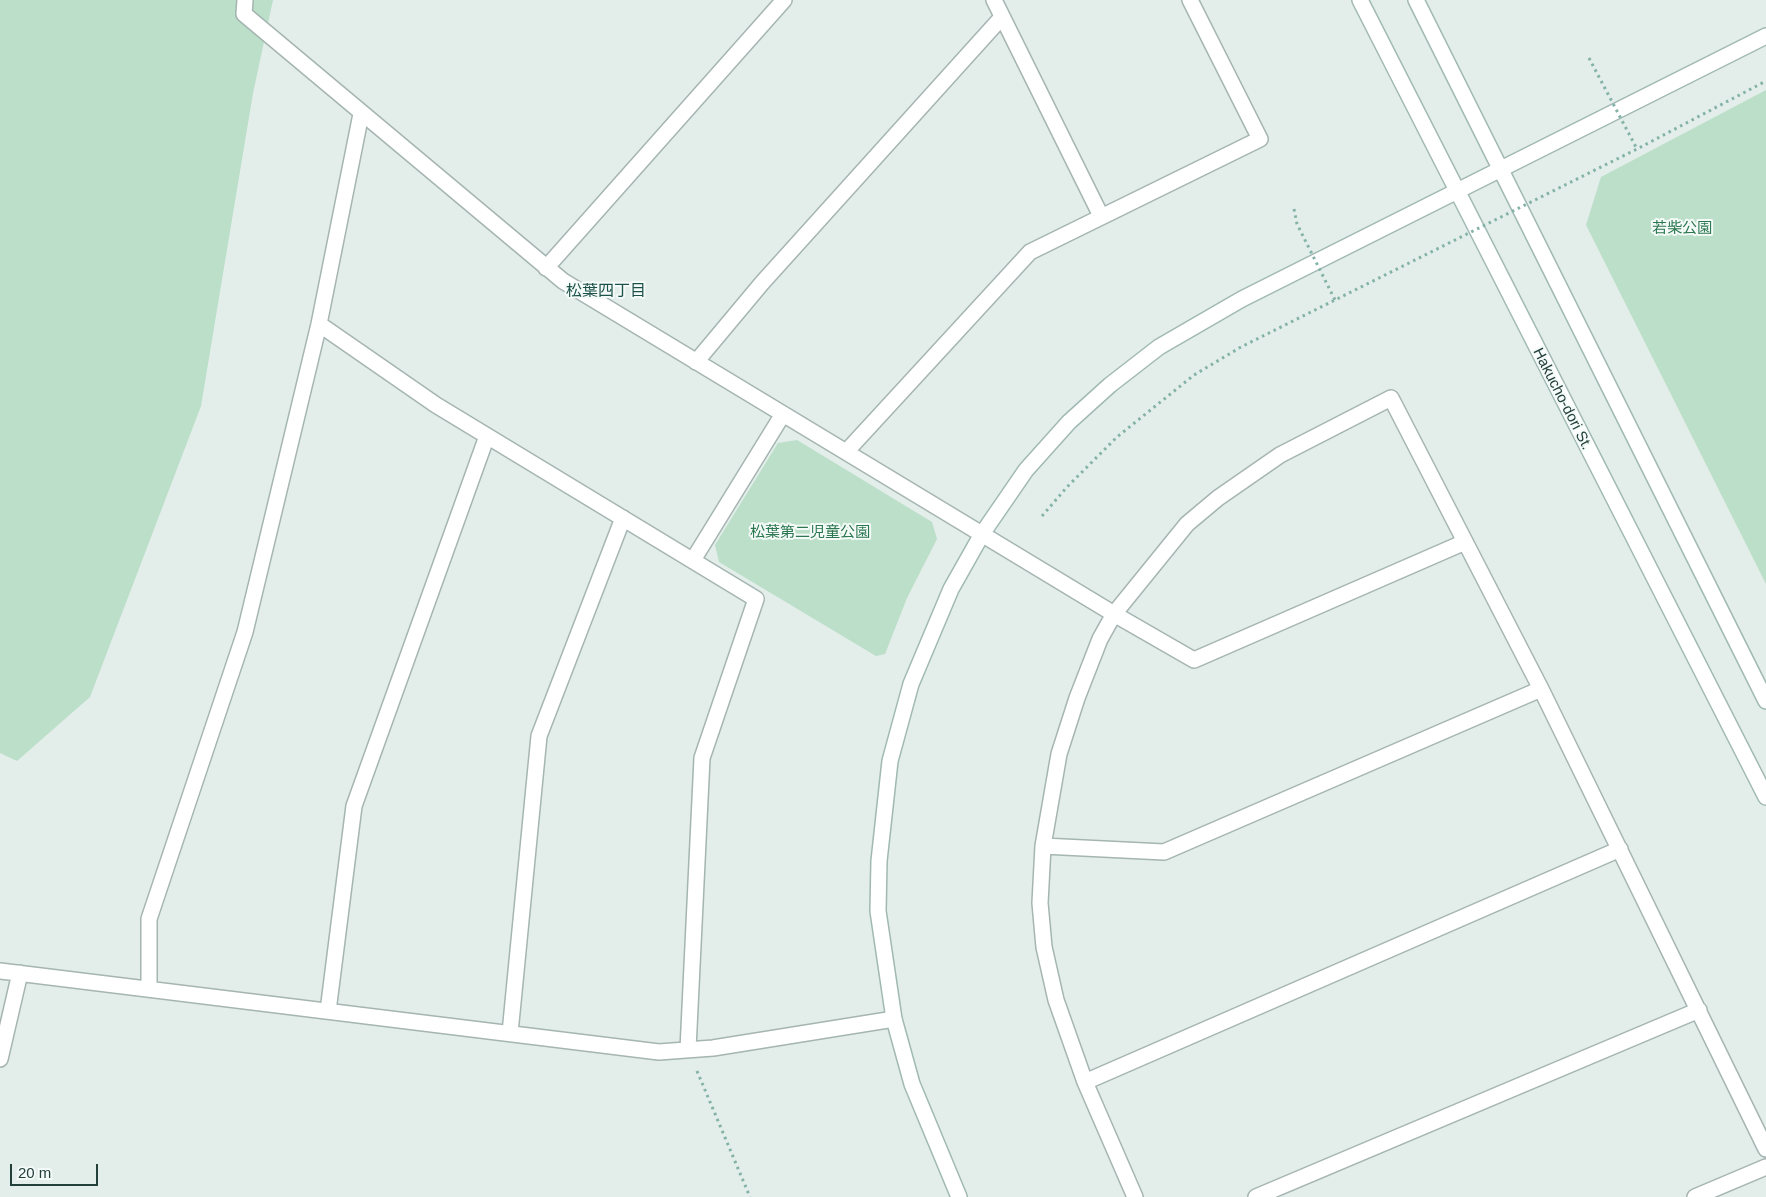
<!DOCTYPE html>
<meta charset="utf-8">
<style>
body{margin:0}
#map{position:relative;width:1766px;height:1197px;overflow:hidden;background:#e3edea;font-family:Helvetica,sans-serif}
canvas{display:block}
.scale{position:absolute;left:10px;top:1164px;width:88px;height:22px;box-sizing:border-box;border:2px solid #223f3a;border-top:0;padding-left:6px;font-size:15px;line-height:18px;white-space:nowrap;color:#223f3a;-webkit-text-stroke:4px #f4faf7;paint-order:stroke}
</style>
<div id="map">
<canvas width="1766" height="1197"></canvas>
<div class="scale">20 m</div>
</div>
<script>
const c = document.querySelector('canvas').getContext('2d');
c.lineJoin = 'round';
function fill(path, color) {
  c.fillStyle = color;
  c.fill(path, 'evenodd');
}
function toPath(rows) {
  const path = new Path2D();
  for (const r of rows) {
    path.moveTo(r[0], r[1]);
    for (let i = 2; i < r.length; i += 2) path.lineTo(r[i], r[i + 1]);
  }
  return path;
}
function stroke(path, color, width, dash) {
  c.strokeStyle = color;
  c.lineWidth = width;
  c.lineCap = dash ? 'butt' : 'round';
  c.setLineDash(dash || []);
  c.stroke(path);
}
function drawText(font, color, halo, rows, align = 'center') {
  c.font = font + ' Helvetica,"Noto Sans JP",sans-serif';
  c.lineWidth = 4;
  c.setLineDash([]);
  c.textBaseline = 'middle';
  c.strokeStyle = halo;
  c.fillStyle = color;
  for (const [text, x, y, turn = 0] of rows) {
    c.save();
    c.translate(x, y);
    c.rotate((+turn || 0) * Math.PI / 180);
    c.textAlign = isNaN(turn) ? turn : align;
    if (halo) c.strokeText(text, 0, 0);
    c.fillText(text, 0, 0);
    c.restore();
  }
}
fill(toPath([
 [0,0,273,0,253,93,201,406,90,697,17,761,0,753],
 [1766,90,1766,584,1586,225,1601,177],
 [797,440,932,522,937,539,907,598,885,654,876,656,719,562,715,545,778,443]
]), '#bbdfc8');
const street = toPath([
 [245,0,244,14,563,281,1114,614,1194,660,1465,542],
 [994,0,1101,216],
 [546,268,784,0],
 [319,324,436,405,756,599,702,758,688,1049],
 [696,362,762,283,1002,17],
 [846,452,1030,252,1260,139,1190,0],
 [693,560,783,414],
 [1043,846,1164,852,1541,689],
 [0,971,659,1052,713,1048,894,1019],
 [149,989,149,919,245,632,319,324,361,114],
 [328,1011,354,806,487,436],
 [510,1033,539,736,623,518],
 [0,1059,20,973],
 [1085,1082,1620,849],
 [1135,1197,1085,1082,1056,1000,1044,947,1040,903,1043,846,1059,754,1077,698,1100,639,1114,614,1187,524,1218,498,1280,455,1391,398,1541,689,1766,1149],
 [1256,1197,1699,1010],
 [1695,1197,1766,1167]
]);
const secondary = toPath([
 [1360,0,1766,797],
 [1416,0,1766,701],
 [959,1197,912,1084,894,1019,878,911,879,861,890,761,911,684,951,589,982,534,1026,470,1069,422,1110,385,1159,347,1242,299,1766,36]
]);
stroke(street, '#a5b5b2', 18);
stroke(secondary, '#a1b9b3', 18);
stroke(toPath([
 [697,1071,750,1197]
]), '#83b2a7', 3, [2.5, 4]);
stroke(street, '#fff', 15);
stroke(secondary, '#fff', 15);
stroke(toPath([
 [1589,58,1637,149],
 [1294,209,1297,224,1335,300],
 [1042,516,1067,487,1117,437,1194,375,1241,347,1637,149,1766,81]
]), '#83b2a7', 3, [2.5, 4]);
drawText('15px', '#2b7750', '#f4faf7', [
 ["若柴公園",1682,229],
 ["松葉第二児童公園",810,533]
]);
drawText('15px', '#223f3a', '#f4faf7', [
 ["Hakucho-dori St.",1562,399,63]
]);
drawText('16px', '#1d524a', '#f4faf7', [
 ["松葉四丁目",606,292]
]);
</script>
